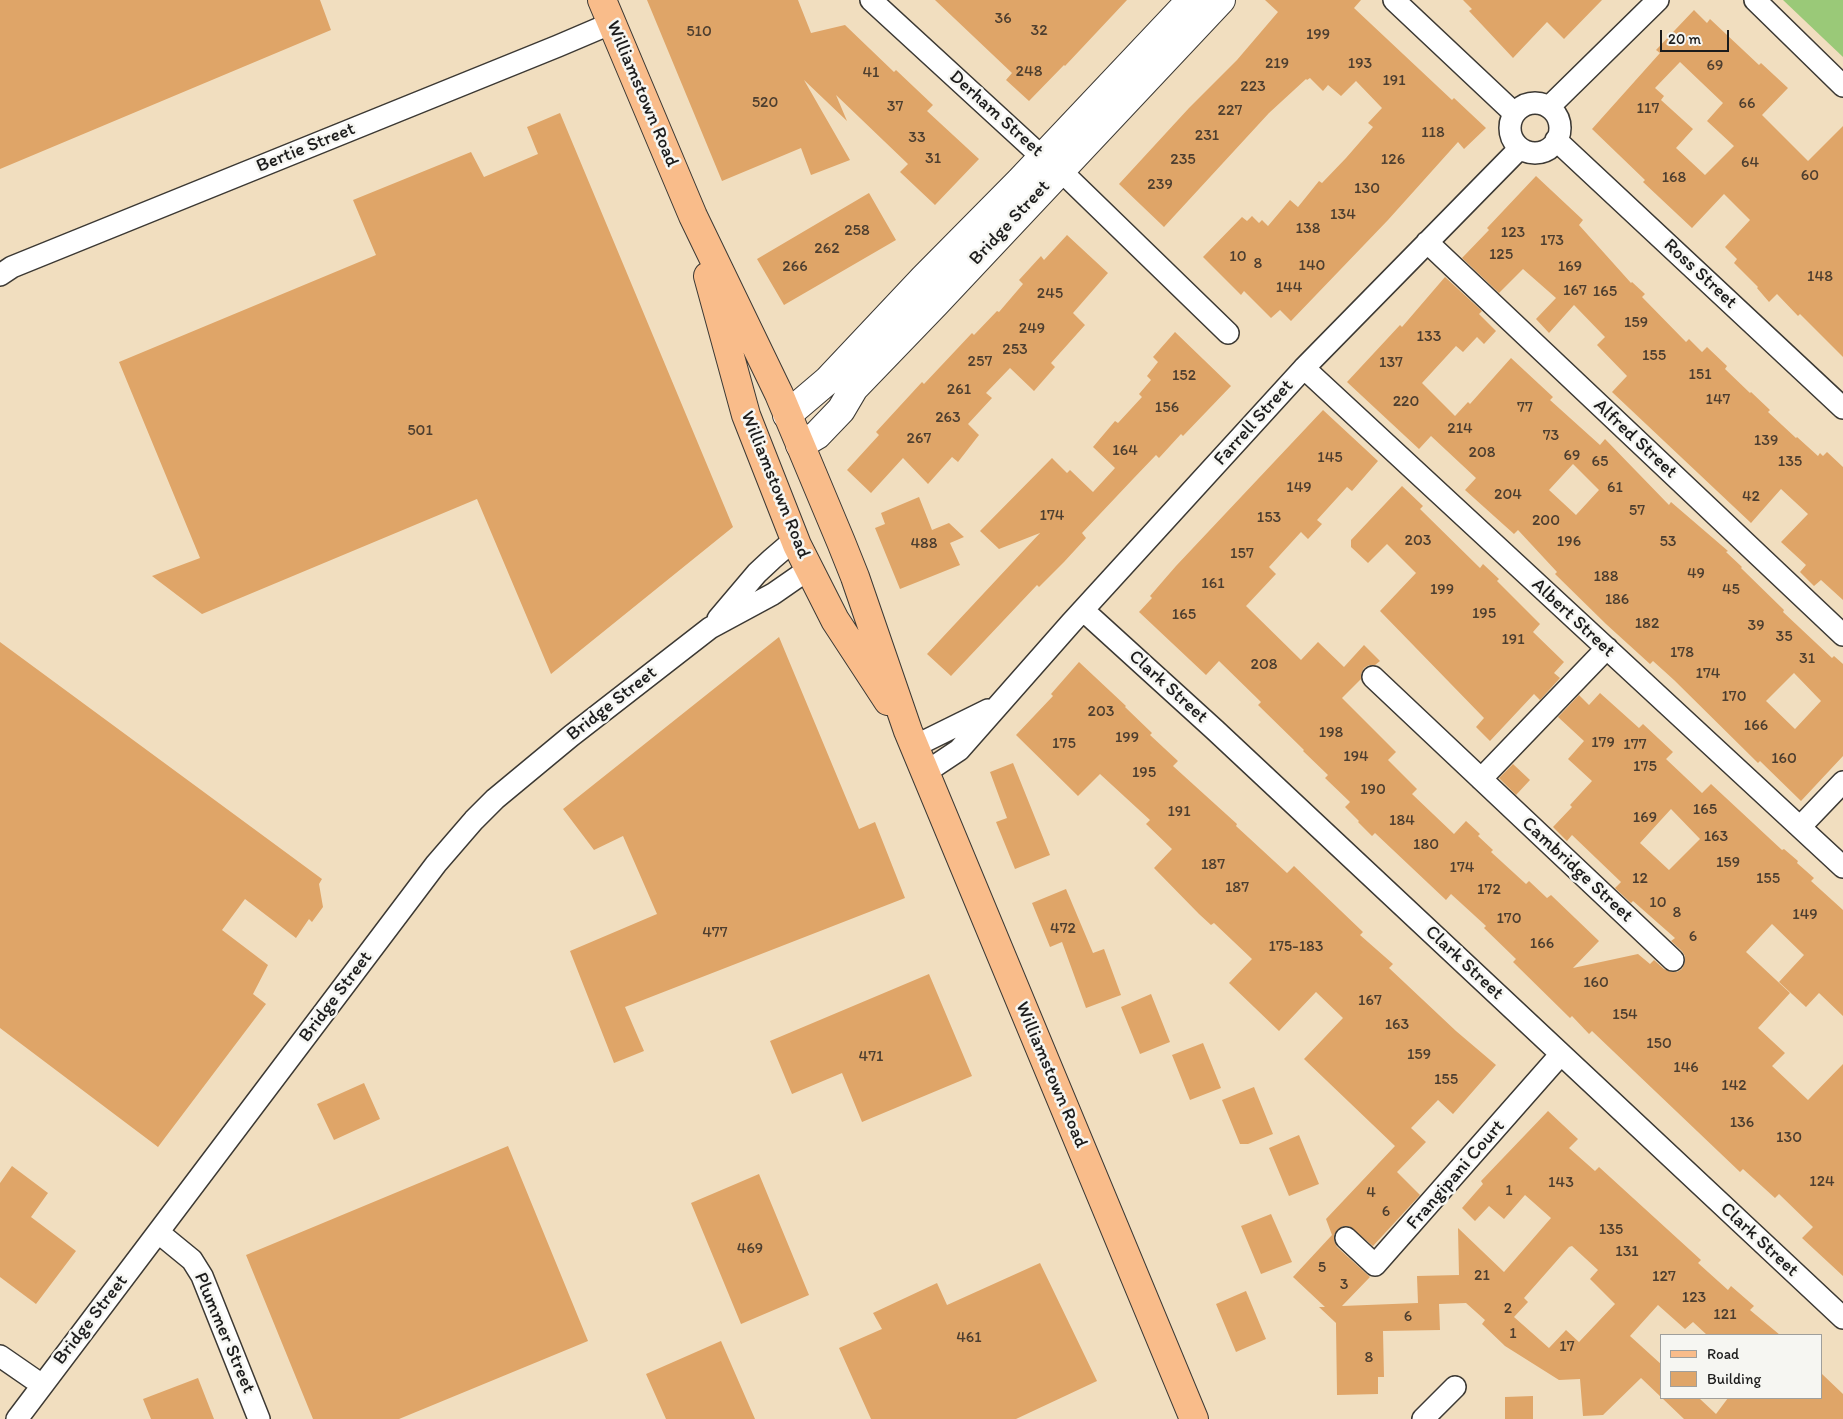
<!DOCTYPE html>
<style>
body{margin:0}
#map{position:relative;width:1843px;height:1419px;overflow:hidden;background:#f1debf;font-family:Itim,sans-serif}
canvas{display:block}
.legend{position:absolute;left:1660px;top:1334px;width:162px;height:65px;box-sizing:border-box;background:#f6f6f2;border:1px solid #9f9f9c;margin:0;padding:6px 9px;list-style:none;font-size:15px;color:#1c1c1c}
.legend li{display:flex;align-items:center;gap:10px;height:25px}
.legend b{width:25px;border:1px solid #9f9f9c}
.scale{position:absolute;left:1660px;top:30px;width:69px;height:22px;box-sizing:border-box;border:2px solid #1c1c1c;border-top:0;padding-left:6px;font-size:15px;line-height:18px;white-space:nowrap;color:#1c1c1c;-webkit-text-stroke:4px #f6f6f2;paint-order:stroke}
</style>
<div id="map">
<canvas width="1843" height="1419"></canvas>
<ul class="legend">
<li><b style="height:6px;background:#f9bc8a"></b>Road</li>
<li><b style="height:14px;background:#dfa568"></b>Building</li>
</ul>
<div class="scale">20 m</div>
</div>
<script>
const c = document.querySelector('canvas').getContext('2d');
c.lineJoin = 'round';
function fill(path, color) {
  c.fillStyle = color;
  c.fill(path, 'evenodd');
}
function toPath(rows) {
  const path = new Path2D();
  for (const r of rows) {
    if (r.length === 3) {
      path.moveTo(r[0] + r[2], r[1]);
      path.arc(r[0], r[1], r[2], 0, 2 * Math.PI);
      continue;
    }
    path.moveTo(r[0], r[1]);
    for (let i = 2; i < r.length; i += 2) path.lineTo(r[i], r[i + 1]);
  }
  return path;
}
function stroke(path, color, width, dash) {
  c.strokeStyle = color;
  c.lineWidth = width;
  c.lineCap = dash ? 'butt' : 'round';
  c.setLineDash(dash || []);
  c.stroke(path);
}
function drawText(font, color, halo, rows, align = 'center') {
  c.font = font + ' Itim,sans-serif';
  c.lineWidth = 5;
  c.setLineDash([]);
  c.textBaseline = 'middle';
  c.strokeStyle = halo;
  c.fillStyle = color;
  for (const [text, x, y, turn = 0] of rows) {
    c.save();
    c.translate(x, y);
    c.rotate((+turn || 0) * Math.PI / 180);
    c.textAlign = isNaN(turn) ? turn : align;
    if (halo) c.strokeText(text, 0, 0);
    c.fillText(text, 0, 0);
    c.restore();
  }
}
fill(toPath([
 [1783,0,1843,0,1843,57]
]), '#9ac978');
fill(toPath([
 [0,0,320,0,331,30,0,169],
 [647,0,798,0,811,33,845,25,894,72,896,70,933,105,927,111,979,159,935,205,900,172,908,164,836,95,847,121,804,80,850,160,811,175,801,148,722,181],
 [935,0,1127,0,1065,66,1064,65,1029,101,1006,80,1012,73],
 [1265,0,1361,0,1354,8,1452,100,1454,98,1486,128,1464,149,1458,142,1388,220,1291,321,1280,310,1271,318,1244,291,1241,295,1203,257,1242,217,1247,221,1252,216,1259,223,1262,220,1268,226,1290,200,1298,207,1319,181,1322,183,1346,158,1373,127,1368,123,1382,108,1356,81,1341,96,1328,85,1323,91,1310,78,1307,80,1306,79,1269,113,1164,227,1119,184,1189,108,1237,60,1278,12],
 [1463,0,1602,0,1564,39,1547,22,1513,58,1469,11,1472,9],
 [1694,10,1707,23,1710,19,1759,65,1761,63,1788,88,1762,115,1808,161,1843,126,1843,357,1800,314,1798,316,1777,294,1769,302,1757,288,1758,287,1734,263,1737,259,1725,247,1750,220,1724,194,1692,228,1643,182,1645,180,1592,129,1660,53,1656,50],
 [1680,62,1723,103,1707,121,1734,146,1705,175,1676,148,1693,129,1661,100,1664,96,1655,88],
 [560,113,733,527,551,674,477,499,202,614,152,576,200,558,119,362,376,255,353,200,471,152,484,177,538,154,527,127],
 [1536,176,1583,220,1579,225,1631,283,1632,282,1645,294,1642,297,1686,342,1689,339,1702,352,1707,347,1727,366,1725,369,1750,393,1751,392,1770,410,1768,412,1796,438,1797,437,1818,456,1820,453,1823,456,1827,452,1843,467,1843,600,1821,580,1814,586,1800,572,1806,565,1781,542,1808,514,1781,489,1751,523,1612,392,1627,376,1597,345,1605,337,1574,305,1549,333,1536,319,1556,298,1523,269,1499,293,1462,258,1489,230,1487,228],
 [869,193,896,240,784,305,757,259],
 [1067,235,1108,273,1073,313,1085,325,1051,363,1055,367,1034,391,1010,368,986,393,992,398,968,424,979,435,958,462,952,457,928,484,903,458,871,493,847,470,879,435,876,432,922,382,924,384,972,333,974,335,997,311,999,312,1023,284,1019,280,1041,256,1044,260],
 [1445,277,1482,311,1479,314,1496,331,1484,344,1477,337,1463,352,1456,346,1422,383,1455,416,1468,402,1470,404,1511,358,1553,397,1550,400,1600,445,1605,439,1669,505,1671,502,1728,551,1726,552,1742,567,1741,568,1784,610,1783,612,1832,658,1834,656,1843,664,1843,756,1801,801,1760,761,1758,763,1674,680,1653,661,1650,664,1606,624,1555,574,1557,572,1518,530,1514,534,1465,490,1476,478,1431,436,1419,449,1347,382,1400,325,1402,327],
 [1573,464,1599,490,1576,515,1549,490],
 [1794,673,1821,701,1795,729,1766,701],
 [1175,332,1231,386,1183,436,1181,434,1159,458,1156,455,1133,479,1082,533,1086,538,1064,562,1039,587,1037,585,951,676,927,654,1040,533,999,549,980,531,1052,458,1067,473,1070,470,1093,492,1115,468,1093,447,1115,421,1118,423,1142,397,1139,394,1151,380,1147,376,1158,362,1153,357],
 [1323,410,1378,461,1352,491,1347,487,1317,520,1322,524,1308,539,1301,532,1269,567,1276,574,1246,606,1301,660,1318,642,1344,667,1364,645,1380,661,1375,665,1369,665,1364,668,1361,674,1361,679,1342,698,1396,752,1388,760,1417,789,1412,794,1454,834,1466,821,1480,834,1478,836,1493,850,1491,852,1526,884,1529,881,1547,898,1551,895,1599,941,1573,968,1638,954,1650,964,1654,960,1664,969,1671,972,1677,972,1682,969,1685,962,1685,956,1682,951,1671,941,1675,938,1633,901,1631,903,1615,888,1621,882,1572,835,1567,841,1553,827,1572,807,1570,805,1592,781,1568,759,1584,741,1558,717,1579,695,1589,705,1600,693,1639,728,1643,724,1673,752,1666,759,1702,793,1711,784,1782,850,1784,849,1798,861,1797,863,1814,878,1811,881,1843,910,1843,1016,1819,993,1806,1007,1779,982,1804,955,1772,924,1746,952,1790,993,1758,1028,1785,1053,1772,1066,1808,1100,1843,1064,1843,1276,1802,1238,1813,1227,1779,1194,1775,1198,1743,1169,1740,1172,1592,1031,1589,1034,1572,1016,1570,1018,1513,962,1516,959,1484,928,1486,926,1451,894,1446,900,1375,833,1372,836,1358,822,1359,821,1345,807,1350,802,1325,778,1328,775,1303,751,1304,750,1258,705,1261,702,1219,661,1206,675,1139,612,1152,598,1150,596,1176,566],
 [1671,809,1700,839,1669,870,1640,843],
 [1402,486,1423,506,1420,509,1480,568,1483,564,1499,579,1497,581,1540,624,1533,632,1564,662,1554,673,1560,678,1540,700,1534,694,1490,741,1476,727,1484,718,1380,611,1416,573,1387,544,1368,563,1351,547,1351,540],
 [919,497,932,530,949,523,964,537,950,543,960,565,900,589,875,528,885,524,881,513],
 [779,637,859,829,875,822,905,898,625,1007,644,1051,614,1063,570,951,657,914,623,836,594,850,563,809],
 [0,642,322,879,319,884,323,907,312,922,309,919,296,938,245,899,222,930,268,965,253,994,266,1004,158,1147,0,1028],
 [1079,662,1126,706,1125,707,1152,733,1150,735,1178,761,1173,766,1237,824,1236,826,1287,873,1294,866,1363,932,1360,935,1393,964,1389,968,1456,1031,1496,1065,1453,1114,1438,1100,1411,1128,1426,1142,1397,1172,1420,1195,1373,1246,1349,1226,1343,1226,1337,1230,1334,1235,1334,1241,1337,1247,1370,1277,1342,1306,1418,1303,1417,1276,1459,1275,1458,1228,1504,1272,1551,1218,1525,1195,1504,1219,1489,1206,1475,1221,1462,1208,1483,1184,1481,1181,1548,1111,1578,1139,1569,1148,1595,1171,1599,1167,1701,1260,1698,1263,1728,1290,1731,1286,1754,1306,1750,1310,1780,1335,1707,1335,1693,1322,1685,1329,1658,1305,1630,1336,1662,1365,1662,1398,1641,1378,1603,1415,1583,1416,1580,1379,1559,1380,1505,1346,1482,1324,1485,1320,1466,1303,1439,1304,1440,1330,1383,1331,1384,1377,1378,1377,1378,1394,1337,1395,1336,1323,1319,1307,1325,1307,1293,1277,1332,1235,1326,1219,1395,1146,1304,1059,1343,1018,1316,992,1279,1031,1229,983,1252,959,1214,923,1211,925,1199,914,1154,868,1172,849,1146,824,1150,820,1100,774,1078,796,1016,735,1053,696,1051,694],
 [1572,1246,1598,1270,1590,1279,1615,1304,1579,1342,1566,1330,1549,1348,1514,1317,1528,1302,1524,1298,1569,1247],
 [1013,763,1050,855,1015,869,996,822,1007,818,990,772],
 [1513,764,1530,780,1516,795,1499,778],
 [1066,889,1093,953,1104,949,1121,995,1086,1008,1062,942,1050,947,1032,903],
 [929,974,972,1076,862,1122,842,1073,792,1094,770,1041],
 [1151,994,1170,1042,1140,1054,1121,1007],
 [1203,1043,1221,1088,1190,1100,1172,1055],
 [364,1083,380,1119,334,1140,317,1104],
 [1254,1087,1273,1134,1248,1144,1240,1144,1222,1100],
 [1299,1135,1319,1184,1289,1196,1269,1148],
 [508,1146,588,1341,399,1419,313,1419,246,1255],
 [12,1166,48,1193,31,1217,76,1251,36,1304,0,1277,0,1183],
 [759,1174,809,1295,741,1324,691,1203],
 [1271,1214,1292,1262,1261,1274,1241,1226],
 [1040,1263,1097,1381,1016,1419,871,1419,839,1348,882,1329,873,1313,937,1283,947,1305],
 [1246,1291,1266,1339,1236,1352,1216,1304],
 [721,1341,755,1419,666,1419,646,1374],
 [1822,1374,1843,1394,1843,1419,1684,1419,1662,1398,1699,1398,1716,1414,1728,1398,1822,1398],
 [198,1378,214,1419,151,1419,143,1399],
 [1533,1396,1533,1419,1505,1419,1505,1397]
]), '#dfa568');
const minor = toPath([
 [871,0,1042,157,1060,170,1228,333],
 [1394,0,1514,113],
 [1755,0,1843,86],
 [1535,128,25],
 [1549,107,1658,0],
 [1556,140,1843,408],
 [1427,242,1843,635],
 [0,275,12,267,558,46,612,23],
 [1304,368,1843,867],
 [1083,610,1215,730,1843,1318],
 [718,619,757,573,772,559,786,547,797,545],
 [1373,677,1673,960],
 [915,746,988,710],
 [926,772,959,750,1071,623,1304,368,1520,148],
 [1481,779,1607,648],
 [1801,826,1843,782],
 [159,1233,192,1260,202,1276,259,1419],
 [1346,1238,1375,1265,1561,1054],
 [0,1356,42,1385],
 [17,1419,436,864,474,820,495,799,571,736,710,628,773,594,809,569],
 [1423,1419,1455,1387]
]);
const tertiary = toPath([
 [787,415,827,381,924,278,1020,181,1191,0],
 [800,445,817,435,841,410,854,388,935,304,1221,0]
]);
const primary = toPath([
 [602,0,693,216,779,394,841,542,855,577,908,731,1194,1419],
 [708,276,746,415,797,545,835,620,888,701]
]);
stroke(minor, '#3c3934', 24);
stroke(tertiary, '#3c3934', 30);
stroke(primary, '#3c3934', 30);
stroke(minor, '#fff', 21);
stroke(tertiary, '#fff', 28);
stroke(primary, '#f9bc8a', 28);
drawText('16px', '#4d3e2f', null, [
 ["36",1003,19],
 ["32",1039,31],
 ["510",699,32],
 ["199",1318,35],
 ["219",1277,64],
 ["193",1360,64],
 ["69",1715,66],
 ["248",1029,72],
 ["41",871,73],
 ["191",1394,81],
 ["223",1253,87],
 ["520",765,103],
 ["66",1747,104],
 ["37",895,107],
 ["117",1648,109],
 ["227",1230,111],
 ["118",1433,133],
 ["231",1207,136],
 ["33",917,138],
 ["31",933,159],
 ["235",1183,160],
 ["126",1393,160],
 ["64",1750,163],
 ["60",1810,176],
 ["168",1674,178],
 ["239",1160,185],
 ["130",1367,189],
 ["134",1343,215],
 ["138",1308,229],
 ["258",857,231],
 ["123",1513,233],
 ["173",1552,241],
 ["262",827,249],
 ["125",1501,255],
 ["10",1238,257],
 ["8",1258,264],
 ["140",1312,266],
 ["266",795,267],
 ["169",1570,267],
 ["148",1820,277],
 ["144",1289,288],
 ["167",1575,291],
 ["165",1605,292],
 ["245",1050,294],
 ["159",1636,323],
 ["249",1032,329],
 ["133",1429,337],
 ["253",1015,350],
 ["155",1654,356],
 ["257",980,362],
 ["137",1391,363],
 ["151",1700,375],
 ["152",1184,376],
 ["261",959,390],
 ["147",1718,400],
 ["220",1406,402],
 ["156",1167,408],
 ["77",1525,408],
 ["263",948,418],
 ["214",1460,429],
 ["501",420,431],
 ["73",1551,436],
 ["267",919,439],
 ["139",1766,441],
 ["164",1125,451],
 ["208",1482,453],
 ["69",1572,456],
 ["145",1330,458],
 ["65",1600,462],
 ["135",1790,462],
 ["149",1299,488],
 ["61",1615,488],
 ["204",1508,495],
 ["42",1751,497],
 ["57",1637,511],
 ["174",1052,516],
 ["153",1269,518],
 ["200",1546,521],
 ["203",1418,541],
 ["196",1569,542],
 ["53",1668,542],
 ["488",924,544],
 ["157",1242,554],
 ["49",1696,574],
 ["188",1606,577],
 ["161",1213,584],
 ["199",1442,590],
 ["45",1731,590],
 ["186",1617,600],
 ["195",1484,614],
 ["165",1184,615],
 ["182",1647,624],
 ["39",1756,626],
 ["35",1784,637],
 ["191",1513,640],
 ["178",1682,653],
 ["31",1807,659],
 ["208",1264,665],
 ["174",1708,674],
 ["170",1734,697],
 ["203",1101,712],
 ["166",1756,726],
 ["198",1331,733],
 ["199",1127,738],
 ["179",1603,743],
 ["175",1064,744],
 ["177",1635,745],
 ["194",1356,757],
 ["160",1784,759],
 ["175",1645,767],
 ["195",1144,773],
 ["190",1373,790],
 ["165",1705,810],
 ["191",1179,812],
 ["169",1645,818],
 ["184",1402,821],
 ["163",1716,837],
 ["180",1426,845],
 ["159",1728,863],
 ["187",1213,865],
 ["174",1462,868],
 ["12",1640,879],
 ["155",1768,879],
 ["187",1237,888],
 ["172",1489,890],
 ["10",1658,903],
 ["8",1677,913],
 ["149",1805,915],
 ["170",1509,919],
 ["472",1063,929],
 ["477",715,933],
 ["6",1693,937],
 ["166",1542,944],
 ["175-183",1296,947],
 ["160",1596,983],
 ["167",1370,1001],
 ["154",1625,1015],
 ["163",1397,1025],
 ["150",1659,1044],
 ["159",1419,1055],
 ["471",871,1057],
 ["146",1686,1068],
 ["155",1446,1080],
 ["142",1734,1086],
 ["136",1742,1123],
 ["130",1789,1138],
 ["124",1822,1182],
 ["143",1561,1183],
 ["1",1509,1191],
 ["4",1371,1193],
 ["6",1386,1212],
 ["135",1611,1230],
 ["469",750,1249],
 ["131",1627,1252],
 ["5",1322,1268],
 ["21",1482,1276],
 ["127",1664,1277],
 ["3",1344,1285],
 ["123",1694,1298],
 ["2",1508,1309],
 ["121",1725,1315],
 ["6",1408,1317],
 ["1",1513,1334],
 ["461",969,1338],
 ["17",1567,1347],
 ["8",1369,1358]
]);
drawText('19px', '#1c1c1c', '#f6f6f2', [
 ["Williamstown Road",642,94,67],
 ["Derham Street",996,114,42],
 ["Bertie Street",306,148,-22],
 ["Bridge Street",1010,223,-47],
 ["Ross Street",1700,274,43],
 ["Farrell Street",1254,423,-48],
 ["Alfred Street",1635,439,43],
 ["Williamstown Road",775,485,68],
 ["Albert Street",1573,618,43],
 ["Clark Street",1168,687,42],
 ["Bridge Street",612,704,-38],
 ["Cambridge Street",1577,870,43],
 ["Clark Street",1464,963,43],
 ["Bridge Street",336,997,-53],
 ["Williamstown Road",1051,1075,67],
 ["Frangipani Court",1456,1175,-49],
 ["Clark Street",1759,1240,43],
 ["Bridge Street",91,1320,-52],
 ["Plummer Street",224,1333,67]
]);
</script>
